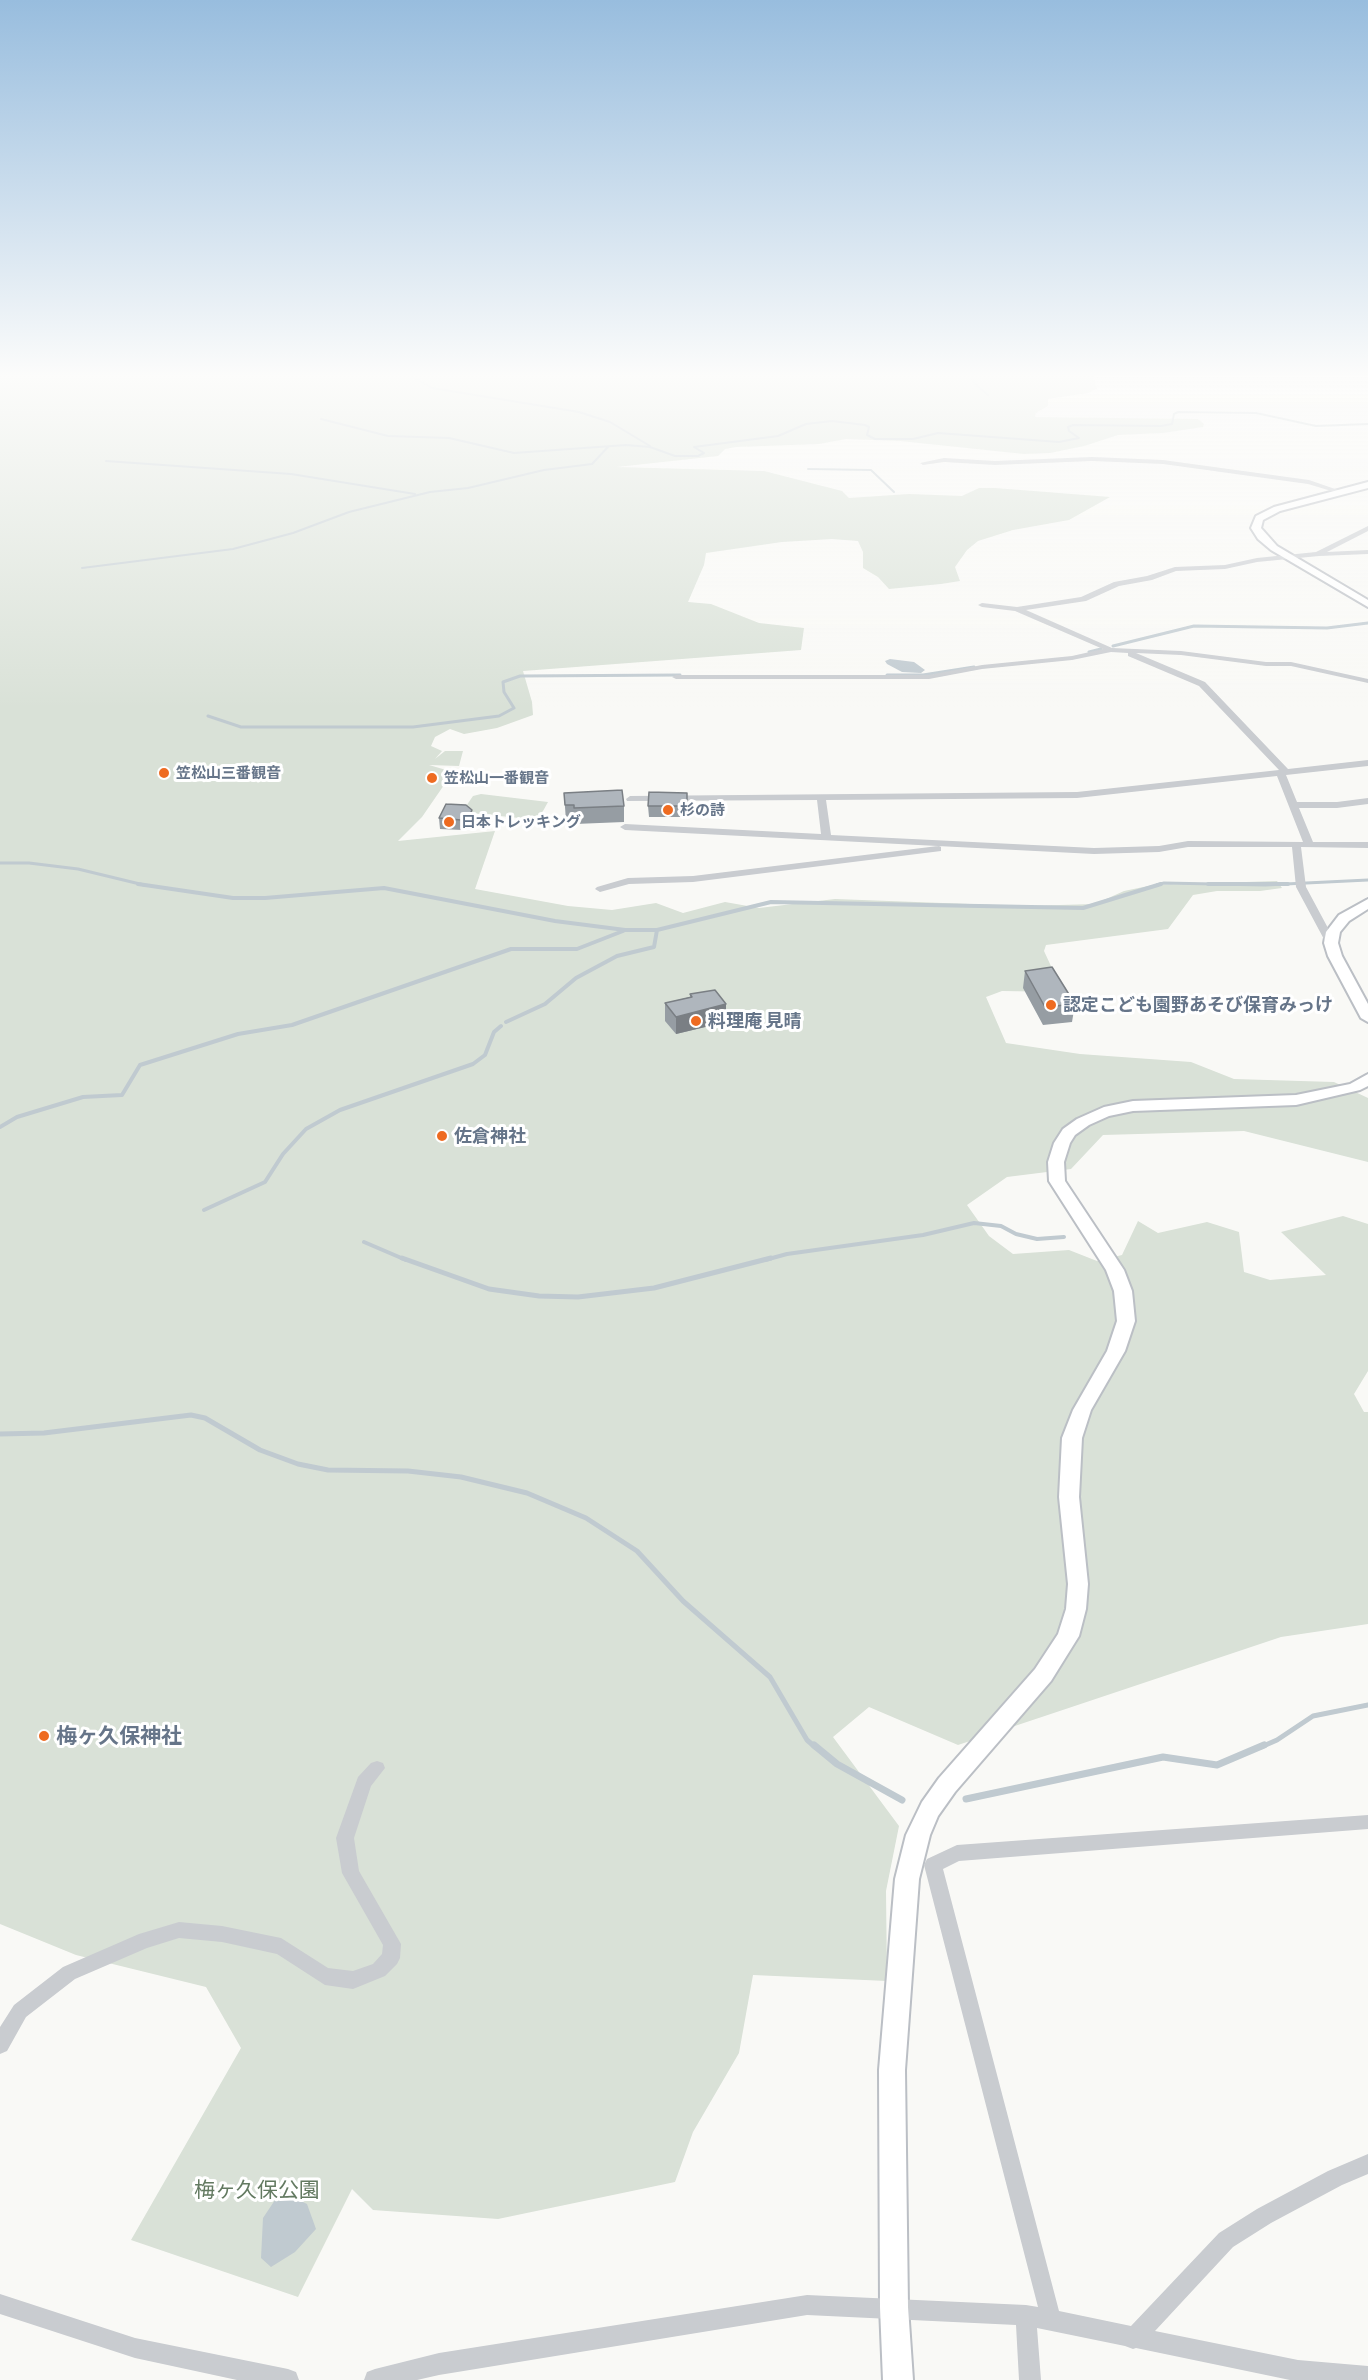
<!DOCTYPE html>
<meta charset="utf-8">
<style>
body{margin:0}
canvas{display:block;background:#f9f9f6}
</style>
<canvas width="1368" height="2380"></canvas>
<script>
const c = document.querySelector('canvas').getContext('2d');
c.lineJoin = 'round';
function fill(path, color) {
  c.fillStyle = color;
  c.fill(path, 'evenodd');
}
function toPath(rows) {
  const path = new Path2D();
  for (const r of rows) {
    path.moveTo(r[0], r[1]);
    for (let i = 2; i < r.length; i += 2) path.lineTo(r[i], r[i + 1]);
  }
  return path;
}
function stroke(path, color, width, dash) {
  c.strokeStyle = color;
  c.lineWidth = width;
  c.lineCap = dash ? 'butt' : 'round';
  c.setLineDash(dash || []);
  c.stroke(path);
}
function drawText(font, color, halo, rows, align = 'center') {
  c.font = font + ' Commissioner,"Noto Sans JP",sans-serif';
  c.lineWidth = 6;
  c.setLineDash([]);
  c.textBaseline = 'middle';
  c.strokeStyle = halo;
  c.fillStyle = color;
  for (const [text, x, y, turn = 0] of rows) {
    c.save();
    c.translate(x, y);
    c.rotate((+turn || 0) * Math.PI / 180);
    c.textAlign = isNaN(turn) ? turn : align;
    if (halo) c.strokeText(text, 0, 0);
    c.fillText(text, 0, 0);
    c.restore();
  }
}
fill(toPath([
 [0,376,1093,376,1097,389,1088,393,1048,399,1048,406,1036,413,1035,417,1198,419,1204,424,1203,427,1163,433,1118,435,1084,446,1050,453,1024,454,900,441,846,439,819,444,736,447,725,449,718,456,617,467,764,471,842,491,849,498,909,494,962,496,979,488,995,488,1110,497,1069,520,1013,530,978,541,967,550,955,567,960,581,941,584,889,589,878,577,863,568,863,552,858,541,832,539,782,542,706,553,704,565,688,602,711,604,759,623,804,628,801,650,523,671,532,702,533,715,497,728,464,734,450,729,435,737,431,746,442,751,435,759,445,751,463,751,459,766,429,765,453,772,422,817,398,841,495,831,475,889,568,906,612,910,656,903,683,913,725,902,759,908,835,899,1024,906,1095,904,1124,891,1153,885,1277,881,1282,888,1260,891,1217,891,1193,895,1168,929,1046,945,1044,951,1063,992,1002,991,986,997,1006,1043,1080,1054,1191,1062,1234,1079,1334,1082,1368,1098,1368,1162,1244,1131,1103,1135,1071,1169,1007,1177,967,1205,989,1236,1013,1254,1069,1250,1097,1261,1122,1255,1138,1221,1158,1233,1207,1222,1239,1232,1244,1272,1270,1280,1326,1275,1281,1232,1343,1216,1368,1224,1368,1371,1354,1394,1364,1412,1368,1412,1368,1624,1281,1637,958,1745,869,1707,833,1737,899,1826,886,1891,887,1981,753,1975,739,2053,693,2132,675,2182,498,2219,373,2210,352,2189,298,2297,131,2240,241,2048,206,1987,76,1955,0,1924],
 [481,794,548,802,538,820,462,812,473,796]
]), '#d9e1d7');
fill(toPath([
 [890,659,914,662,925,670,921,673,902,672,887,664,885,661],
 [289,2195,307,2204,316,2229,295,2252,271,2267,261,2258,263,2218,275,2200]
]), '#c0cad0');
stroke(toPath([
 [411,376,432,388,579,412,610,422,650,446],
 [971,376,974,383,988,395],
 [219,377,224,376],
 [321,419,388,436,449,438,514,453,626,445,650,447,675,456,698,456,704,453,694,447,778,436,806,424,832,421,865,425,869,427,867,435,875,439,913,439,938,433,1059,442,1079,438,1069,431,1068,427,1073,425,1161,426,1172,424,1174,414,1178,412,1256,413,1316,426,1368,424],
 [106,461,291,474,415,494],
 [808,469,871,470,894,492],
 [82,568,233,549,293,533,349,512,430,492,468,488,544,470,592,464,608,447]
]), '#c0cad0', 2);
stroke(toPath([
 [1113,646,1194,626,1327,628,1368,623],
 [1089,652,1101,649],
 [887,675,923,675,974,667],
 [208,716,241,727,413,727,499,716,514,708,504,692,503,682,520,676,680,675],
 [0,863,29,863,78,869,144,885],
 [1157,885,1164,883,1265,885,1368,880]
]), '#c0cad0', 3);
stroke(toPath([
 [138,884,233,898,265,898,384,888,555,921,625,930,657,930,771,902,1083,908,1161,884],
 [1208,884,1288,884],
 [506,1022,545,1004,576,978,617,956,654,947,657,930],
 [0,1127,17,1117,83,1097,122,1095,140,1065,238,1034,292,1025,511,949,577,949,623,931],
 [204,1210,265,1182,283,1154,306,1129,340,1110,473,1064,485,1055,494,1032,501,1026],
 [364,1242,406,1260],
 [765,1260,787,1254,923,1235,974,1223,1001,1226,1016,1234,1037,1239,1064,1237]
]), '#c0cad0', 4);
stroke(toPath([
 [402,1258,489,1289,539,1296,578,1297,654,1288,771,1258],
 [0,1434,44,1433,191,1415,205,1418,260,1450,298,1464,328,1470,408,1471,461,1477,527,1493,586,1518,637,1551,683,1601,770,1677,807,1740,815,1747],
 [1261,1747,1277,1740,1313,1716,1368,1705]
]), '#c0cad0', 5);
stroke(toPath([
 [814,1745,837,1764,902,1800],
 [966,1799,1163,1757,1217,1765,1264,1745]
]), '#c0cad0', 7);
const secondary = toPath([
 [1368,482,1368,488,1280,511,1263,520,1261,528,1277,546,1368,600,1368,607,1271,550,1258,539,1251,528,1256,516,1274,507,1368,482],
 [1368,899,1368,909,1349,921,1340,932,1338,943,1342,956,1368,1004,1368,1022,1361,1018,1328,956,1324,943,1326,932,1339,915,1368,899],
 [1368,1074,1368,1086,1360,1090,1296,1105,1133,1111,1109,1116,1089,1125,1075,1135,1070,1143,1064,1162,1065,1181,1124,1270,1132,1291,1135,1321,1125,1351,1091,1410,1082,1438,1079,1497,1088,1584,1086,1609,1079,1636,1051,1681,955,1792,938,1816,930,1835,919,1879,905,2070,908,2307,913,2380,883,2380,880,2307,879,2070,895,1879,906,1835,922,1802,939,1778,1035,1669,1058,1634,1066,1609,1068,1584,1059,1497,1062,1438,1073,1410,1107,1351,1117,1321,1114,1291,1106,1270,1049,1181,1048,1162,1054,1143,1063,1129,1077,1119,1104,1107,1133,1101,1296,1095,1350,1084,1368,1074]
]);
stroke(secondary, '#bbbfc5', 4);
fill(toPath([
 [1092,457,1163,460,1309,480,1341,491,1338,493,1308,484,1163,464,1092,461,995,465,944,462,923,465,920,463,944,458,995,461,1092,457],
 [1368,526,1368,531,1327,552,1368,550,1368,554,1319,556,1257,562,1225,569,1176,571,1152,580,1119,586,1086,601,1026,610,1112,648,1181,651,1266,662,1291,662,1368,679,1368,683,1291,666,1266,666,1181,655,1136,653,1205,682,1288,769,1368,760,1368,766,1286,775,1297,802,1337,802,1368,798,1368,804,1337,808,1299,808,1313,842,1368,842,1368,848,1301,847,1306,887,1336,943,1335,945,1331,946,1326,943,1296,887,1292,847,1188,847,1159,852,1094,854,625,830,620,827,625,824,821,834,817,800,627,801,626,799,630,796,1077,792,1279,770,1199,686,1128,656,1128,653,1111,652,1072,660,982,669,929,679,676,679,672,677,676,675,929,675,982,665,1072,656,1103,649,1015,611,982,607,978,605,982,603,1017,607,1081,597,1114,582,1147,576,1175,567,1225,565,1257,558,1316,552,1368,526],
 [1277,776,1303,842,1188,841,1159,846,1094,848,831,835,826,800,1077,798,1277,776],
 [938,846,941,847,941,851,693,882,629,884,600,892,595,889,597,887,628,878,693,876,938,846],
 [377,1761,383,1763,385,1768,371,1786,354,1838,359,1871,401,1944,400,1958,397,1964,385,1976,353,1989,325,1985,277,1954,222,1942,179,1938,147,1948,75,1979,26,2017,7,2051,0,2054,0,2027,14,2005,63,1967,139,1934,179,1922,222,1926,281,1938,328,1968,353,1971,373,1964,382,1954,383,1945,342,1873,336,1838,358,1777,371,1763,377,1761],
 [1368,1815,1368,1829,959,1861,943,1869,1059,2311,1131,2326,1219,2233,1257,2209,1328,2171,1368,2154,1368,2174,1342,2185,1271,2223,1233,2247,1155,2331,1298,2360,1368,2366,1368,2380,1290,2380,1136,2348,1133,2349,1125,2346,1037,2328,1041,2380,1019,2380,1016,2325,807,2315,439,2375,417,2380,364,2380,367,2372,375,2369,439,2353,807,2295,1026,2305,1038,2307,924,1865,927,1859,957,1845,1368,1815],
 [0,2294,135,2338,288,2369,296,2372,299,2380,237,2380,135,2358,0,2314,0,2294]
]), '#c9ccd0');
fill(secondary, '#fff');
fill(toPath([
 [564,793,624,806,624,822,575,824,574,821,566,821],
 [687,793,687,817,649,817,648,806],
 [439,818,473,821,470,827,462,830,440,829],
 [1025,971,1075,1004,1072,1022,1043,1025,1023,988],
 [690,994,726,1004,726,1022,676,1034,665,1021,665,1003,690,997]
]), '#969da3');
fill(toPath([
 [472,810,473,821,470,827,462,830,461,820],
 [726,1004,726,1022,676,1034,676,1017]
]), '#7a7f84');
const building = toPath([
 [622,790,624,806,574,808,574,805,565,805,564,793,622,790],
 [649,792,687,793,687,806,648,806,649,792],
 [446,804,466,805,472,810,469,816,461,820,439,818,446,804],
 [1052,967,1075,1004,1045,1007,1025,971,1052,967],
 [715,990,726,1004,676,1017,665,1003,692,997,690,994,715,990]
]);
fill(building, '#afb6bd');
stroke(building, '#7a7f84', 1.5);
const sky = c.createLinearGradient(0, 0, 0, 709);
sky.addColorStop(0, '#98bdde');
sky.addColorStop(0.53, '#fcfcfb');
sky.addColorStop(1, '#fcfcfb00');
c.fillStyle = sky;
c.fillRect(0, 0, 1368, 709);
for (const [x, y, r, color] of [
 [164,773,6,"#ee6b21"],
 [432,778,6,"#ee6b21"],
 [668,810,6,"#ee6b21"],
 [449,822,6,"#ee6b21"],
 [1051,1005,6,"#ee6b21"],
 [696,1021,6,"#ee6b21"],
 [442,1136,6,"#ee6b21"],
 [44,1736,6,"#ee6b21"]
]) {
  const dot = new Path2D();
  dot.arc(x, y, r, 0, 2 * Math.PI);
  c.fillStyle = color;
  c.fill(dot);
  stroke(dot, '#fff', 2);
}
drawText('bold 15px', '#667589', '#fff', [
 ["笠松山三番観音",176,773],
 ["笠松山一番観音",444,778],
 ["杉の詩",680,810],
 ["日本トレッキング",461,822]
], 'left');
drawText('bold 18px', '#667589', '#fff', [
 ["認定こども園野あそび保育みっけ",1063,1005],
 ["料理庵 見晴",708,1021],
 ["佐倉神社",454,1136]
], 'left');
drawText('bold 21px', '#667589', '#fff', [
 ["梅ヶ久保神社",56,1736]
], 'left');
drawText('21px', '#637a61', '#fff', [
 ["梅ヶ久保公園",257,2190]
]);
</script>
